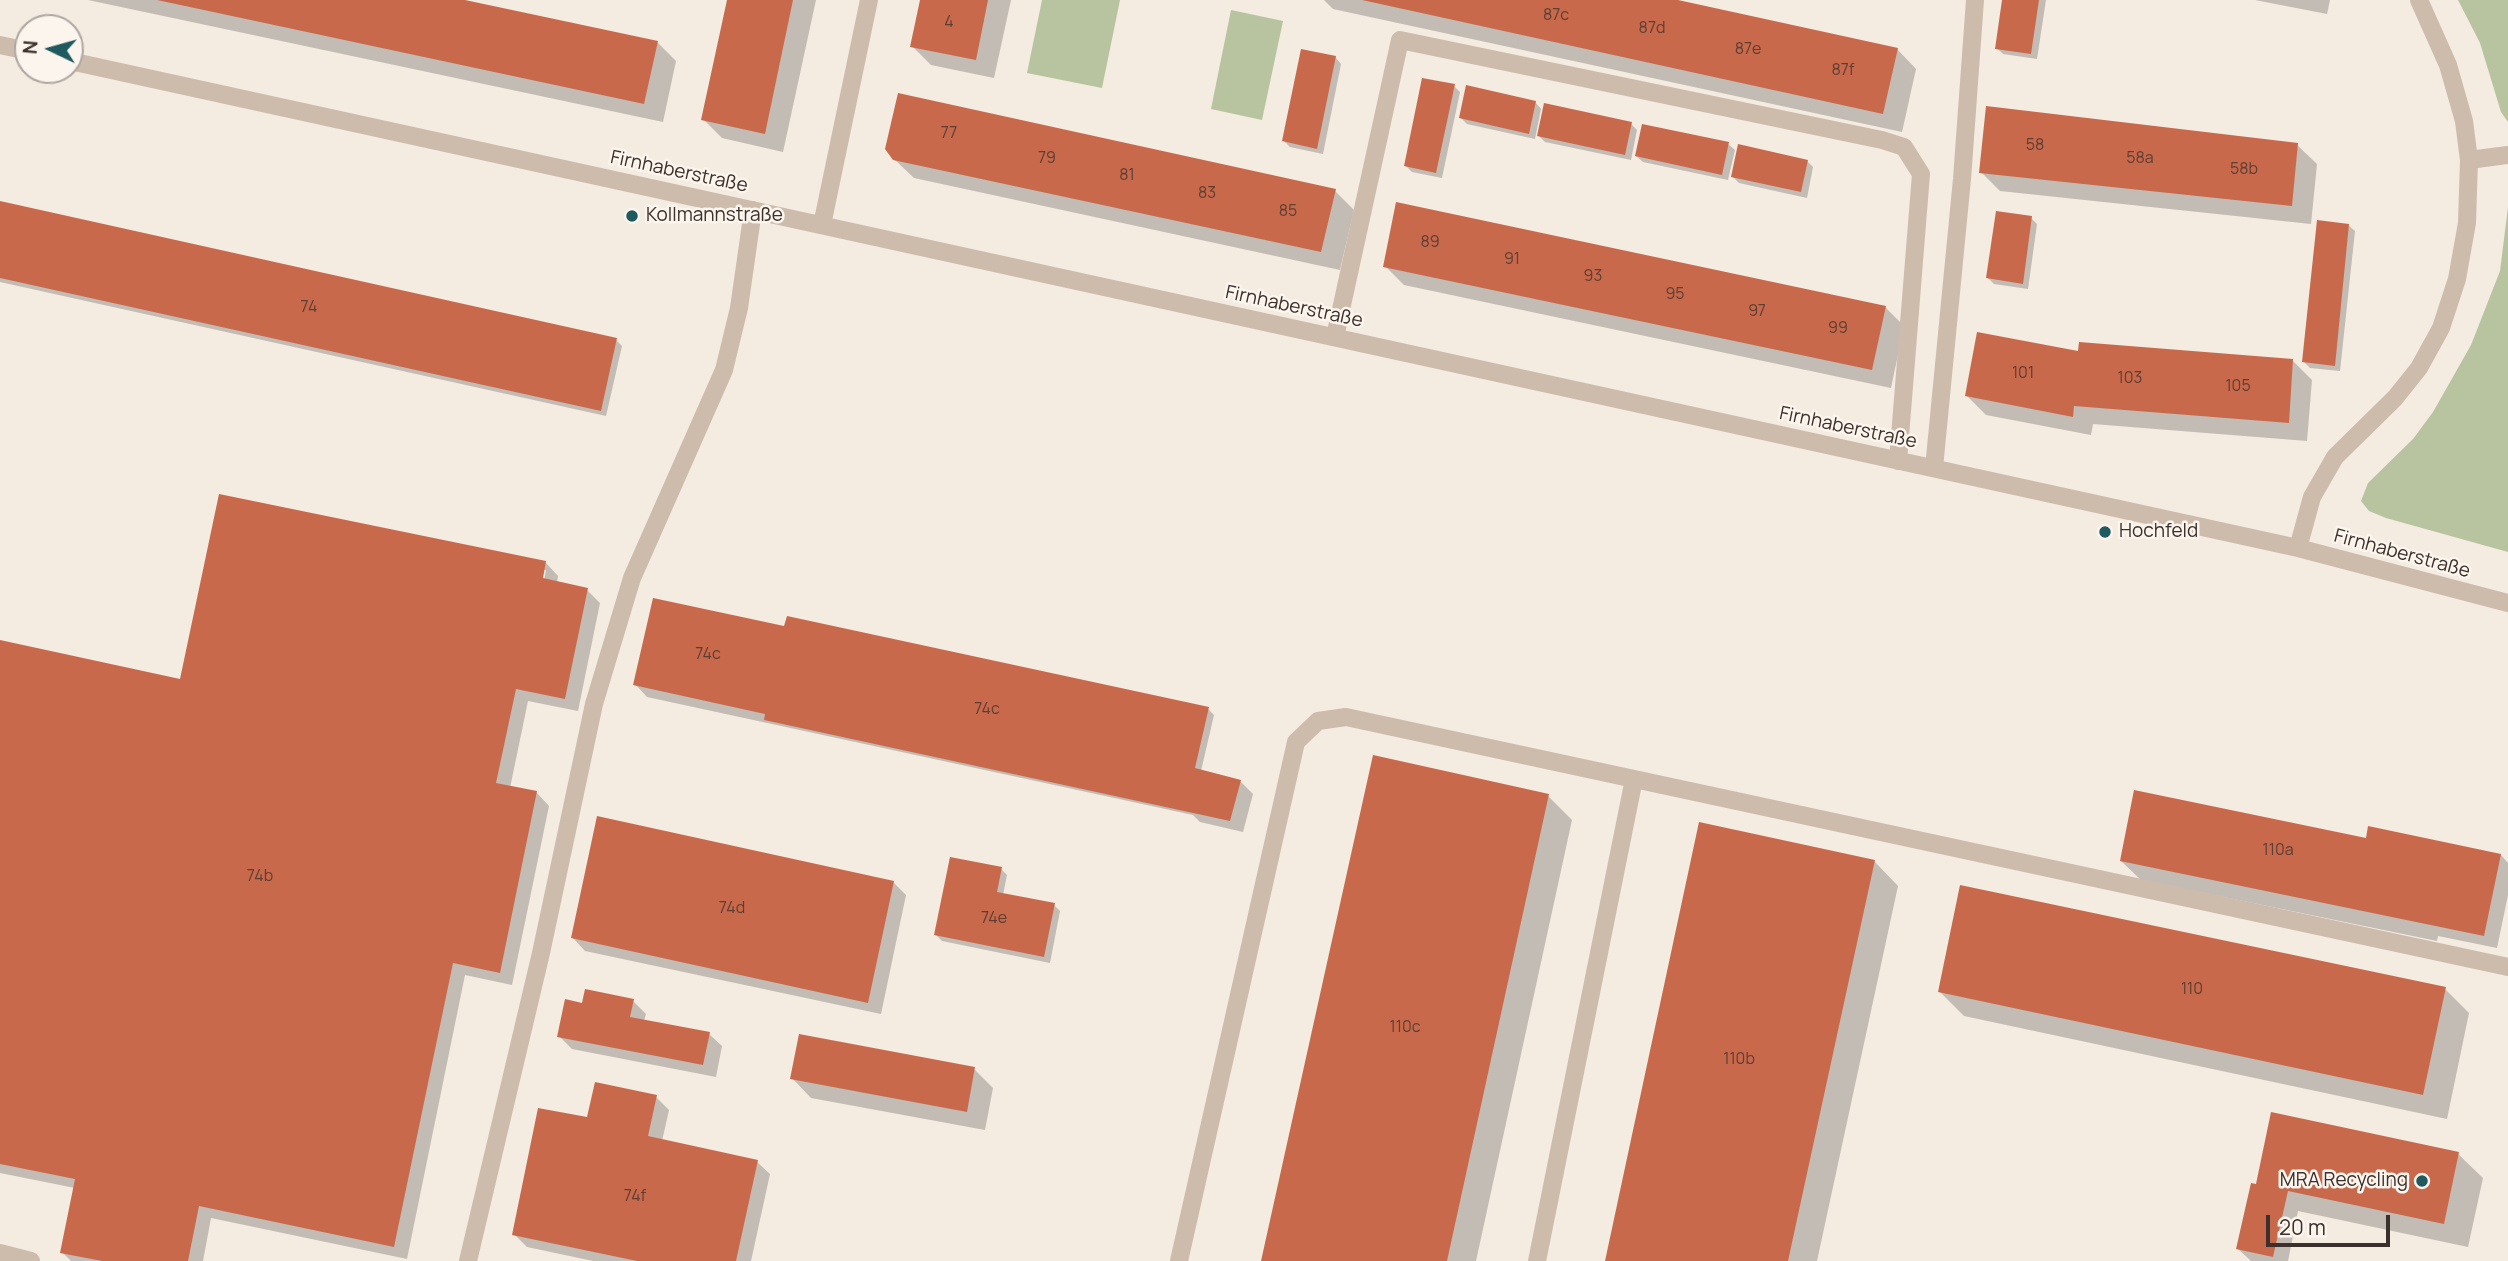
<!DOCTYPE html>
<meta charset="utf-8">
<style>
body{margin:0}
#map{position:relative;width:2508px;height:1261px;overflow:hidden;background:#f4ebe1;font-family:Manrope,sans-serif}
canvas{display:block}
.north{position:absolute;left:14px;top:14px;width:70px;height:70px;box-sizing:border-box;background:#fbf5ee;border:2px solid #aea6a0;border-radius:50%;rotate:275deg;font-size:19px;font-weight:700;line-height:28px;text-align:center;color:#3b302b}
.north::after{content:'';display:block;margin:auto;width:24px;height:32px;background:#1f5a5e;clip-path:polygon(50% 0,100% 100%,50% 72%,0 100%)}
.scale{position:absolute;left:2266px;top:1215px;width:124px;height:32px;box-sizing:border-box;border:4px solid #3b302b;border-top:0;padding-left:9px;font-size:21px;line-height:24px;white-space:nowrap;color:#3b302b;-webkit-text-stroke:5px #fbf5ee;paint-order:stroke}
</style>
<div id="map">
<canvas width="2508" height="1261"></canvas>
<div class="north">N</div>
<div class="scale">20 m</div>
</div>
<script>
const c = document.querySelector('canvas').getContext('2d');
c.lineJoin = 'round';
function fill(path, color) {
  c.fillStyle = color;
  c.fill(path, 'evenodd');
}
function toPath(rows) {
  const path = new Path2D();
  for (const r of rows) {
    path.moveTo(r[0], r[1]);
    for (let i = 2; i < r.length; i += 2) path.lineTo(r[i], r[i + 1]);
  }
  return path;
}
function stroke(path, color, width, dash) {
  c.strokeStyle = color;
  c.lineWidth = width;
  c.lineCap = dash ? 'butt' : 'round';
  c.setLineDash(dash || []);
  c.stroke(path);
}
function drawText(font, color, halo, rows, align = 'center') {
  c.font = font + ' Manrope,sans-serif';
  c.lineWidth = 5;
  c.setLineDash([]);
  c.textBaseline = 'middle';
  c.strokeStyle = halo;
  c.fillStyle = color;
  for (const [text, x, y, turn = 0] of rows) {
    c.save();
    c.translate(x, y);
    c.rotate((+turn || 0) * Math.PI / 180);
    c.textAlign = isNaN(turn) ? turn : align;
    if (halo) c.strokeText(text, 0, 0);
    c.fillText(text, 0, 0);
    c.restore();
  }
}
fill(toPath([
 [1042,0,1120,0,1102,88,1027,73],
 [2458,0,2508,0,2508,122,2501,112,2480,43],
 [1231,10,1283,21,1262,120,1211,109],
 [2508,207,2508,552,2386,518,2369,511,2361,501,2368,483,2413,439,2433,412,2471,345,2500,271]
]), '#b8c4a0');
fill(toPath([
 [88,0,457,0,657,42,676,61,663,122],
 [729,0,816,0,783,152,722,138,703,119],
 [921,0,1011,0,994,78,931,65,912,46],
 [1324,0,1669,0,1897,49,1916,69,1902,132,1333,9],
 [2004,0,2046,0,2037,59,2003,54,1997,48],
 [2255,0,2330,0,2327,14],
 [1335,57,1341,64,1323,154,1290,147,1284,141],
 [1454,86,1460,92,1442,178,1412,172,1406,166],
 [1535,102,1541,109,1535,139,1467,124,1461,118],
 [1631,124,1637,130,1631,160,1545,142,1539,136],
 [1728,144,1735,150,1728,180,1643,162,1636,156],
 [2297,145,2317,164,2311,224,2000,191,1981,172],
 [894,159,1335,191,1354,210,1340,270,914,178],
 [1807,161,1813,167,1807,198,1739,183,1733,177],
 [0,203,616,340,622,346,606,416,0,282],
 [2031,218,2037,224,2028,289,1994,284,1988,278],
 [2348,225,2355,231,2340,371,2310,368,2304,362],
 [1385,266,1885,307,1904,326,1891,388,1404,285],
 [2080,353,2293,361,2312,380,2307,441,2093,424,2091,435,1986,415,1967,396],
 [546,563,558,576,557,583,587,590,600,603,578,711,528,701,510,788,537,793,549,806,512,985,465,975,407,1259,211,1218,203,1261,71,1261,62,1252,75,1188,0,1173,0,642,181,681],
 [543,570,546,570,543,587],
 [635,684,1208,709,1214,715,1201,771,1240,781,1253,794,1243,832,1200,822,1193,815,647,697],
 [1548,796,1572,820,1476,1261,1263,1261],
 [2367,840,2501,855,2508,863,2508,895,2497,948,2438,936,2437,941,2141,880,2121,861],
 [1874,861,1898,886,1817,1261,1606,1261],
 [1001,869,1007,875,1003,895,1054,905,1060,911,1050,963,942,941,936,935],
 [893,882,906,895,881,1014,585,951,573,938],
 [2445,989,2469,1013,2447,1119,1964,1016,1940,992],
 [633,1001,646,1014,644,1021,709,1034,722,1046,716,1077,572,1049,559,1036,584,1005],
 [974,1069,993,1088,985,1130,811,1098,792,1078],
 [656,1097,669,1110,662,1141,757,1162,770,1174,751,1261,593,1261,527,1247,514,1234,588,1119],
 [2458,1154,2483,1178,2468,1247,2298,1211,2288,1261,2251,1261,2238,1249,2252,1185]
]), '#0003');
fill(toPath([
 [157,0,465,0,658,41,644,104],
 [727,0,793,0,765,134,701,120],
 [920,0,988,0,976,60,910,47],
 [1362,0,1678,0,1898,48,1883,114],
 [2002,0,2039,0,2031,54,1995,49],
 [1301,49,1336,56,1317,149,1282,141],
 [1422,78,1455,84,1436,173,1404,166],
 [1466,85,1536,101,1529,134,1459,118],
 [898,93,1336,189,1321,252,893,160,885,149],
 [1544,103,1632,122,1625,155,1537,136],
 [1986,106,2298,143,2292,206,1979,173],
 [1642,124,1729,142,1722,175,1635,156],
 [1738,144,1808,160,1801,192,1731,177],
 [0,201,617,338,601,411,0,278],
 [1396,202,1886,306,1872,370,1383,267],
 [1996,211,2032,216,2023,284,1986,278],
 [2317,220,2349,224,2335,366,2302,362],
 [1977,332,2078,351,2079,342,2293,359,2289,423,2074,406,2073,417,1965,396],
 [219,494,546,561,543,578,588,588,565,699,516,689,496,783,537,791,500,973,453,963,394,1247,199,1206,188,1261,102,1261,60,1253,75,1179,0,1164,0,640,180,679],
 [653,598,784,626,787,616,1209,707,1195,768,1241,780,1230,821,764,720,765,714,633,685],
 [1373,755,1549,794,1447,1261,1261,1261],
 [2134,790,2366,838,2368,826,2501,854,2484,936,2120,861],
 [597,816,894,881,868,1003,571,938],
 [1699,822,1875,860,1788,1261,1605,1261],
 [950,857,1002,867,997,892,1055,903,1044,957,934,935],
 [1960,885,2446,987,2423,1095,1938,992],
 [585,989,634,999,630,1017,710,1032,703,1065,557,1037,565,999,582,1003],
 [799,1034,975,1067,967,1112,790,1079],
 [595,1082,657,1095,648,1136,758,1160,736,1261,637,1261,512,1235,538,1108,587,1117],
 [2271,1112,2459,1152,2444,1224,2288,1191,2273,1257,2236,1249,2251,1183,2256,1184]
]), '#c8694b');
stroke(toPath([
 [0,45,28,51],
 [70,61,2298,548,2508,603],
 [2469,160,2508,155],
 [822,225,869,0],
 [1335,337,1400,40,1882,140,1904,147,1921,174,1898,461],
 [1934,468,1962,179,1975,0],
 [2298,548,2312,497,2335,457,2395,398,2419,368,2441,328,2457,279,2467,223,2469,160,2464,121,2448,65,2419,0],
 [0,1253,31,1261],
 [468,1261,541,953,594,704,632,578,724,370,739,308,753,210],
 [1179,1261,1296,742,1318,721,1346,717,2508,967],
 [1537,1261,1634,779]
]), '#cdbbac', 18);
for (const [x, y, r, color] of [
 [632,216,7,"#1f5a5e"],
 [2105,532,7,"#1f5a5e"],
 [2422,1181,7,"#1f5a5e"]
]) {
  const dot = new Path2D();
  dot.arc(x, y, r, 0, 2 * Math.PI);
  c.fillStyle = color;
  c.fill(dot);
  stroke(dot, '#fbf5ee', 2.5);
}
drawText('16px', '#5e3e33', null, [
 ["87c",1556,16],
 ["4",949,23],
 ["87d",1652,29],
 ["87e",1748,50],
 ["87f",1843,71],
 ["77",949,134],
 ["58",2035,146],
 ["79",1047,159],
 ["58a",2140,159],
 ["58b",2244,170],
 ["81",1127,176],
 ["83",1207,194],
 ["85",1288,212],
 ["89",1430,243],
 ["91",1512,260],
 ["93",1593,277],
 ["95",1675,295],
 ["74",309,308],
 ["97",1757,312],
 ["99",1838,329],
 ["101",2023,374],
 ["103",2130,379],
 ["105",2238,387],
 ["74c",708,655],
 ["74c",987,710],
 ["110a",2278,851],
 ["74b",260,877],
 ["74d",732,909],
 ["74e",994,919],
 ["110",2192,990],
 ["110c",1405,1028],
 ["110b",1739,1060],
 ["74f",635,1197]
]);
drawText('19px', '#3b302b', '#fbf5ee', [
 ["Firnhaberstraße",679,172,12],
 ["Firnhaberstraße",1294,307,12],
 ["Firnhaberstraße",1848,428,12],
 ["Firnhaberstraße",2402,554,15]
]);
drawText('19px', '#3b302b', '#fbf5ee', [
 ["Kollmannstraße",646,216],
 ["Hochfeld",2119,532],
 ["MRA Recycling",2408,1181,"right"]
], 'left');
</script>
